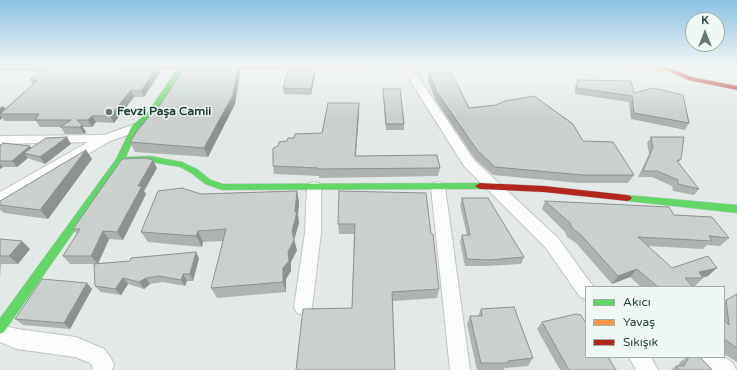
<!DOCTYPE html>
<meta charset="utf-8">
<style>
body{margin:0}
#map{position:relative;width:737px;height:370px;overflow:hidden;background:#e3e9e6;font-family:"Varela Round",sans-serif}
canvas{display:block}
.legend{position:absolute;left:585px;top:286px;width:140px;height:72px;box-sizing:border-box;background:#f0f8f4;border:1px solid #9caea7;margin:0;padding:5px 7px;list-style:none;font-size:12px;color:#1f3e33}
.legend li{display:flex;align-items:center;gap:8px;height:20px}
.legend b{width:20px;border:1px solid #9caea7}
.north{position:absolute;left:685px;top:12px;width:40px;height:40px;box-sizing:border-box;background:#f0f8f4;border:1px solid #9caea7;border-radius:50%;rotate:0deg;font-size:11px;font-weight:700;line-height:16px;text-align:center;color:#1f3e33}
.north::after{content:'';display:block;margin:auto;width:14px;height:18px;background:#647a72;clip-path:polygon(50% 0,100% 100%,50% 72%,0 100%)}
</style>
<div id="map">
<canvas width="737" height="370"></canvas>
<ul class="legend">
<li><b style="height:5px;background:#63d668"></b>Akıcı</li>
<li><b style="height:5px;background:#ff974d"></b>Yavaş</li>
<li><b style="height:5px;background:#b3261e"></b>Sıkışık</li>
</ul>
<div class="north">K</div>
</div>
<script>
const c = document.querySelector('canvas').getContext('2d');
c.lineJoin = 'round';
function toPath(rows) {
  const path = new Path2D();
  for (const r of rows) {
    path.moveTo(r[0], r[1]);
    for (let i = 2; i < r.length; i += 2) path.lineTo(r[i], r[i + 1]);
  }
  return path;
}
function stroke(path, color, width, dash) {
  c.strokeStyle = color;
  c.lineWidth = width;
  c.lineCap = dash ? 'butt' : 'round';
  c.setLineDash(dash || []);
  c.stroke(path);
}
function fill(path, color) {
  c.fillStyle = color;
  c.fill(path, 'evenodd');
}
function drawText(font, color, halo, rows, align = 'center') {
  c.font = font + ' "Varela Round",sans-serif';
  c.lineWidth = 3;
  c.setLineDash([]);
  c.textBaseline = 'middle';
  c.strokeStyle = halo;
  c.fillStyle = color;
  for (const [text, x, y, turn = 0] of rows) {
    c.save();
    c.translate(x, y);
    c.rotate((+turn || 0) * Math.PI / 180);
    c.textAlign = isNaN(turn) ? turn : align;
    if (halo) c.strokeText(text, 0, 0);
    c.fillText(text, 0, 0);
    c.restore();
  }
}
const street = toPath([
 [401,66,411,66,474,160,558,238,592,285,593,287,586,287,586,299,580,297,546,248,464,166,401,66],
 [135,124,139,125,141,128,139,131,110,141,5,203,0,204,0,192,88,142,0,144,0,136,104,135,135,124],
 [314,182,319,183,321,187,321,233,312,307,309,313,303,315,297,313,294,307,305,233,307,187,309,183,314,182],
 [438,182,443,183,445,187,470,370,450,370,431,187,433,183,438,182],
 [0,324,17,329,76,337,104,349,111,358,114,365,112,370,92,370,93,367,90,363,75,357,17,349,0,342,0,324],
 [629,357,651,357,658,370,636,370,629,357],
 [695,357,724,357,733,363,736,370,707,370,698,364,695,357]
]);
const fast = toPath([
 [0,66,70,66,73,68,70,70,0,70,0,66],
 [179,66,185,66,154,115,138,129,126,157,150,156,182,162,197,169,211,180,223,184,480,183,485,186,480,189,222,190,205,184,191,173,180,167,150,162,122,163,4,332,0,334,0,318,116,159,132,126,148,112,179,66],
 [627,195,737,205,737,213,627,201,624,200,622,198,624,196,627,195]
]);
const slow = toPath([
 [630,66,648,66,668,68,671,70,668,72,633,68,630,66]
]);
const jam = toPath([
 [122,66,366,66,363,68,124,69,122,68,122,66],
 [657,66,665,66,692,77,737,86,737,90,688,80,657,66],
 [480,183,544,186,627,195,630,196,632,198,630,200,627,201,544,192,480,189,475,186,480,183]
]);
stroke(street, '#c0c6c3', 2);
stroke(fast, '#bec7c3', 1);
stroke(slow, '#bec7c3', 1);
stroke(jam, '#bec7c3', 1);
fill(street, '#fbfcfb');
fill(fast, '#63d668');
fill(slow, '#ff974d');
fill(jam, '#b3261e');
fill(toPath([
 [188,66,239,66,240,73,235,104,208,157,135,152,130,142,156,111],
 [157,67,160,73,144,97,134,97,114,123,96,122,92,127,82,127,86,132,84,134,65,134,61,127,40,127,36,121,5,121,2,118,0,120,0,107,3,106,5,109,33,84,30,80],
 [429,73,469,108,583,141,634,175,628,183,579,183,493,175,475,159,435,99,428,81],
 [315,75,311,95,284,94,283,88],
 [578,80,634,93,689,123,685,130,631,119,629,102,575,94,575,86],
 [383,89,404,124,404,130,386,130,383,95],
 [359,103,359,111,356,156,440,168,438,176,319,178,319,176,274,174,273,166,287,141,322,133],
 [651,137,681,159,678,163,699,189,694,195,673,191,672,186,652,177,638,177,649,154,647,143],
 [71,144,45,164,30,159,28,158,17,167,3,167,0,169,0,146,32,148],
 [92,159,48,219,4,213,0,210,0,201],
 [157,168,144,191,146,194,123,240,109,239,98,263,199,258,193,281,187,281,185,286,163,282,150,284,144,289,128,284,121,295,101,292,95,286,94,264,70,264,63,256,77,234,73,229],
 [297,191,299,202,298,215,299,223,294,240,297,250,291,262,291,271,286,279,286,292,217,298,211,288,224,241,203,242,202,247,148,242,141,232,201,194],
 [339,191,439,289,437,298,393,301,395,370,352,308,354,234,339,234,338,224],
 [462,198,524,257,521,264,486,266,465,266,460,242,462,235,467,235,460,205],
 [545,201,674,215,729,238,720,246,707,245,703,249,648,246,672,268,708,276,703,277,703,278,695,286,692,286,693,287,641,287,630,277,612,284,576,243,567,237,565,232,542,209],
 [0,239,30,249,18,264,1,264,0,278],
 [87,283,92,289,70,329,23,325,15,319],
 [737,294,737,362,724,354,724,302],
 [481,309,533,358,528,366,505,368,504,370,477,370,467,324,470,316,478,316],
 [542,322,616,370,560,370,537,329],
 [687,357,698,357,712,370,671,370,676,366,678,366,680,362]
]), '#aeb3b0');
fill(toPath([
 [238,66,239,66,240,73,235,104,208,157,204,148],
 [157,67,160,73,144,97,141,91],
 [315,69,315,75,311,95,311,89],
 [131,90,134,97,114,123,110,116],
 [359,103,359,111,355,164,355,156],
 [3,106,8,113,0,114,0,109],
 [0,115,2,118,0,120],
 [92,116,96,122,92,127,88,120],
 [82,125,86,132,84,134,80,127],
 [67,137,71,144,45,164,40,157],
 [30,146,35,152,24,153,28,158,17,167,12,161],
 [86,150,92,159,48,219,40,210],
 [153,160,157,168,144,191,146,194,123,240,117,232,138,186],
 [0,164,3,167,0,169],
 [297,191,299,202,298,215,299,223,294,240,297,250,291,262,291,271,286,279,286,292,283,282,283,268,292,231,295,212],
 [103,231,109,239,98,264,91,256],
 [198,231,203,242,202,247,196,236],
 [22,241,30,249,18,264,9,256],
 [196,252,199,258,193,281,190,274],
 [717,268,708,276,701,278,699,272],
 [637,269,630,277,612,284,618,276],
 [183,274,187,281,185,286,181,280],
 [123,278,128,284,121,295,115,289],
 [146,278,150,284,144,289,139,282],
 [87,283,92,289,70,329,64,323]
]), '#8d9290');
const building = toPath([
 [188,66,238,66,233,95,204,148,130,142,135,134,153,111,156,111,181,73,188,66],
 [43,67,157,67,141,91,131,90,110,116,92,116,88,120,77,120,82,125,80,127,60,127,71,120,35,120,39,114,0,114,38,80,30,80,43,67],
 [289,68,315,69,311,89,283,88,289,68],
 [451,72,469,108,496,105,505,101,534,96,573,124,583,141,613,142,634,175,583,175,495,167,477,150,436,91,429,73,451,72],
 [578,80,631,81,634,93,653,88,683,95,689,123,634,113,632,96,577,88,578,80],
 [383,89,400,89,404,124,386,124,383,89],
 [328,103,359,103,355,156,437,155,440,168,318,169,318,168,273,166,273,148,278,146,279,142,287,141,288,138,294,138,295,134,322,133,328,103],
 [67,137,40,157,24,153,46,138,67,137],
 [651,137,684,137,681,159,677,161,699,189,678,184,678,180,657,171,643,171,653,147,651,137],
 [3,143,30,146,12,161,0,161,0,146,3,143],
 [86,150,40,210,0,205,0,201,86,150],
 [146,158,153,160,138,186,142,186,117,232,103,231,91,256,63,256,80,229,73,229,122,159,146,158],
 [182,188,201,194,297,191,295,212,297,212,292,231,294,240,288,252,289,261,283,268,283,282,211,288,226,229,198,231,196,236,141,232,158,191,182,188],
 [339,191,426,193,431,234,433,234,439,289,392,292,395,370,296,370,303,309,352,308,355,224,338,224,339,191],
 [462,198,488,198,524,257,489,260,467,259,462,235,470,235,462,198],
 [545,201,669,207,674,215,712,217,729,238,709,236,712,241,638,237,672,268,708,256,717,268,699,272,703,278,685,278,693,287,658,287,637,269,618,276,581,235,572,228,570,223,545,201],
 [0,239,22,241,9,256,0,256,0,239],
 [196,252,190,274,183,274,181,280,159,276,146,278,139,282,123,278,115,289,95,286,94,264,130,261,131,258,196,252],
 [42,279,87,283,64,323,15,319,42,279],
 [737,294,737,348,724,339,724,320,729,325,726,300,737,294],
 [514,307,533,358,508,361,508,363,481,363,470,316,482,316,481,309,514,307],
 [576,314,581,315,586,323,586,357,608,357,616,370,569,370,542,322,576,314],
 [689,357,698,357,701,358,712,370,679,370,676,366,684,366,689,357]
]);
fill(building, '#cad0cd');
stroke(building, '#8d9290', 1);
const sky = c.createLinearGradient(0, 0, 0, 118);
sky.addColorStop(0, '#8bc2e3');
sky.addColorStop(0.56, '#f2f5f4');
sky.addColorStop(1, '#f2f5f400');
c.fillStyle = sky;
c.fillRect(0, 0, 737, 118);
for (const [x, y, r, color] of [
 [109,112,4,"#647a72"]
]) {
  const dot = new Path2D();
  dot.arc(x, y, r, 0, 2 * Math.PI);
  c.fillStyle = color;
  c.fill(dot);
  stroke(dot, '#f0f8f4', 1.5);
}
drawText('bold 12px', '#1f3e33', '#f0f8f4', [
 ["Fevzi Paşa Camii",117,112]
], 'left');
</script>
